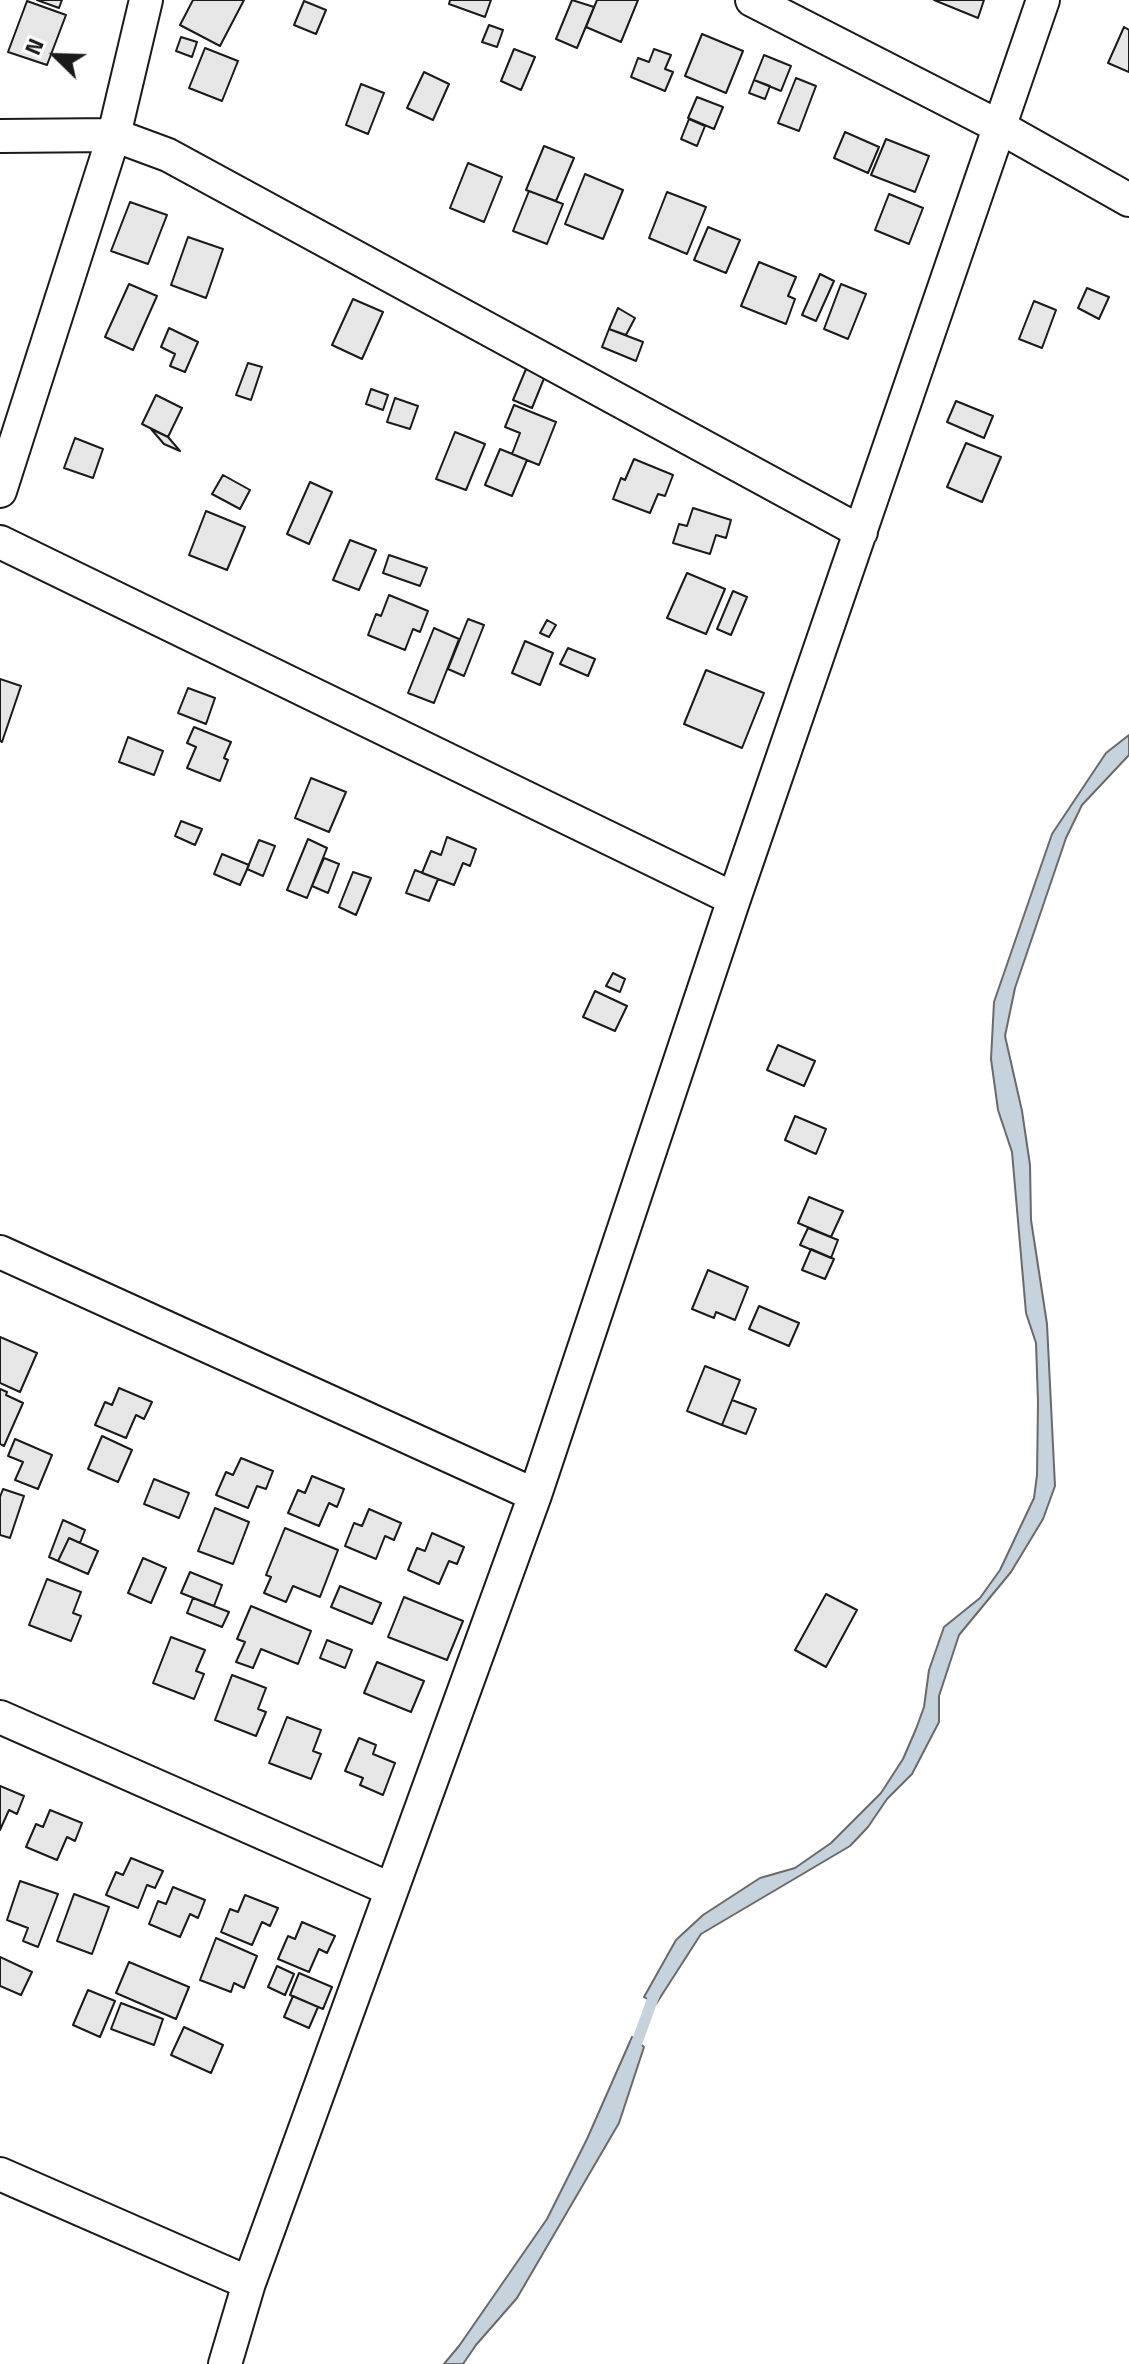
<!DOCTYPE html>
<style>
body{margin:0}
#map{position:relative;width:1129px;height:2364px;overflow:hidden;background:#fff;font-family:"Titillium Web",sans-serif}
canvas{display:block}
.north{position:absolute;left:16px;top:16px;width:80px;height:80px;-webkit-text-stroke:6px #fff;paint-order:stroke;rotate:293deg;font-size:22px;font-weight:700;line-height:32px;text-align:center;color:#1a1a1a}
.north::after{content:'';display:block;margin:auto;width:28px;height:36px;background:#1a1a1a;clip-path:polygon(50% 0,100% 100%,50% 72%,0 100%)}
</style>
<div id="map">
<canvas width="1129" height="2364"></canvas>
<div class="north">N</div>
</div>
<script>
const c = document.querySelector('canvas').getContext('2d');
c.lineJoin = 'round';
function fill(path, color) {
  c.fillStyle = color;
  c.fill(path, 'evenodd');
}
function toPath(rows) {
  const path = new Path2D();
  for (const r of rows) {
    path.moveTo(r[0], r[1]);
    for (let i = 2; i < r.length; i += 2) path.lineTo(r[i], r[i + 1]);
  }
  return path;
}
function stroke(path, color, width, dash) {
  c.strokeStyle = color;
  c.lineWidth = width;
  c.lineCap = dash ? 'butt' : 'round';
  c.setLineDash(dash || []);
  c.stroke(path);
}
const water = toPath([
 [1129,735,1129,755,1082,805,1066,838,1015,988,1005,1036,1022,1111,1030,1165,1031,1220,1047,1324,1055,1486,1043,1519,1011,1572,959,1635,939,1696,939,1722,912,1774,887,1799,868,1827,850,1846,701,1934,656,2004,644,1997,676,1940,703,1915,760,1878,795,1868,831,1843,881,1793,903,1759,916,1729,924,1707,929,1670,944,1627,980,1598,1000,1570,1034,1498,1037,1475,1038,1402,1036,1343,1026,1313,1012,1152,998,1110,991,1059,994,1002,1052,834,1106,753,1129,735],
 [632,2037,644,2047,619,2123,517,2298,476,2345,463,2364,444,2364,459,2346,547,2219,587,2139,632,2037]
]);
fill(water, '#c6d2dc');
stroke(water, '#6a6a6a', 2);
stroke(toPath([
 [633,2053,656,1990]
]), '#c6d2dc', 11);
const building = toPath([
 [37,0,62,0,59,8,37,0],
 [193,0,244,0,220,46,180,25,193,0],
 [450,0,491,0,485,17,449,4,450,0],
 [572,0,594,7,577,48,556,39,572,0],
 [597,0,638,0,621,42,586,27,597,0],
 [934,0,984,0,978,18,934,0],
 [27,1,66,15,47,65,8,52,27,1],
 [304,1,326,10,316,34,294,25,304,1],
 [489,25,503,30,497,47,482,42,489,25],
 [1124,27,1129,30,1129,72,1108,63,1124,27],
 [702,34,743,51,726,93,685,76,702,34],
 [181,37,197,42,192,57,176,51,181,37],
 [205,48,238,61,222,101,189,88,205,48],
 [514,49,535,57,521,90,501,81,514,49],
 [654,49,671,55,665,69,673,72,665,91,631,77,638,58,649,62,654,49],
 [764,55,791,66,781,91,754,80,764,55],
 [424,72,449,84,433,120,407,108,424,72],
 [796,78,816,86,799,131,778,123,796,78],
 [754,80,770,86,765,99,749,93,754,80],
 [361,84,384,93,368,134,346,125,361,84],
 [697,97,723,107,714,129,688,118,697,97],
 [689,119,705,126,697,146,681,139,689,119],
 [845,132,879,147,868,173,834,158,845,132],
 [886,139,929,156,915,192,871,175,886,139],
 [544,146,574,158,556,201,526,190,544,146],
 [468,163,502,177,484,222,450,208,468,163],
 [585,174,623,190,603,239,565,224,585,174],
 [529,191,563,204,547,244,513,231,529,191],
 [667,192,706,207,687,254,649,238,667,192],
 [889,194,923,208,909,244,875,230,889,194],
 [130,202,167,215,148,264,111,251,130,202],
 [708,227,740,240,726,273,694,260,708,227],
 [188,237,223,249,206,298,171,285,188,237],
 [759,262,796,277,788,296,795,299,786,324,741,306,759,262],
 [820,274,834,281,816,321,802,315,820,274],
 [129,284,157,296,133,350,105,337,129,284],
 [841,284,866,294,848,339,824,329,841,284],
 [1087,288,1109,297,1099,319,1078,308,1087,288],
 [353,299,383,312,362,359,332,345,353,299],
 [1034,301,1056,310,1042,348,1019,339,1034,301],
 [618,308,635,318,626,335,609,329,618,308],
 [169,328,198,342,185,372,170,366,175,354,161,347,169,328],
 [609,329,643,342,636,361,602,347,609,329],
 [248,363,262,367,251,400,236,395,248,363],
 [526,369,545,376,532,408,513,400,526,369],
 [371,389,388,395,383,410,366,404,371,389],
 [156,395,182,408,168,437,142,424,156,395],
 [395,398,418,406,410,429,387,422,395,398],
 [956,401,993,416,984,438,947,422,956,401],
 [514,405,556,422,539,465,512,454,520,433,505,427,514,405],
 [151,429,168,437,180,451,164,444,151,429],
 [455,432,485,444,466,490,436,479,455,432],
 [75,438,103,449,93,478,64,468,75,438],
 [966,443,1001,457,982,502,947,487,966,443],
 [500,449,527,460,512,496,485,485,500,449],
 [634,459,673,475,665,496,658,494,650,513,613,499,621,478,625,480,634,459],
 [223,475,250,490,240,509,212,494,223,475],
 [310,482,332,492,309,544,287,534,310,482],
 [693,508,731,520,726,538,716,535,710,554,673,543,679,524,687,526,693,508],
 [206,511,245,527,227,570,189,555,206,511],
 [350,540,376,550,359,590,333,580,350,540],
 [389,555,427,568,420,586,383,573,389,555],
 [687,573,725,589,706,634,667,618,687,573],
 [733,591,747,597,731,635,717,629,733,591],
 [389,595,428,611,420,632,413,629,405,650,368,635,376,614,381,616,389,595],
 [468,619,484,625,464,676,448,669,468,619],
 [547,620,556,625,549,637,540,633,547,620],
 [434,628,459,639,434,703,408,693,434,628],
 [525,641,553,653,540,685,512,673,525,641],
 [568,648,595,659,588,676,560,664,568,648],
 [706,670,764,693,742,748,684,724,706,670],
 [0,679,21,686,2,742,0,741,0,679],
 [188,688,215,698,206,724,178,713,188,688],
 [194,727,231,742,224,758,228,760,220,781,187,768,196,747,187,743,194,727],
 [128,737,163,751,154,775,119,762,128,737],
 [311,778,346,792,329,832,295,818,311,778],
 [181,821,202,829,195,845,175,836,181,821],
 [447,837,476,849,470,866,463,863,454,885,422,873,431,851,441,855,447,837],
 [308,839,327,848,307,898,287,890,308,839],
 [259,840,275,846,263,876,247,869,259,840],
 [222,854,249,865,240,885,214,874,222,854],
 [324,858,339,864,328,893,312,886,324,858],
 [415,870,438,879,429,901,406,893,415,870],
 [353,872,371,878,356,915,339,907,353,872],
 [613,973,625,979,620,992,606,986,613,973],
 [595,991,627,1006,615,1031,583,1017,595,991],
 [778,1045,815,1061,804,1086,767,1070,778,1045],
 [795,1116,826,1129,816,1154,785,1140,795,1116],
 [809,1197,843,1211,831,1237,798,1223,809,1197],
 [808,1228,838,1240,831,1258,800,1245,808,1228],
 [811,1249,834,1259,825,1279,802,1270,811,1249],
 [708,1270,748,1287,735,1320,716,1312,714,1318,692,1309,708,1270],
 [759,1306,799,1323,789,1346,749,1329,759,1306],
 [0,1337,37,1353,20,1392,0,1383,0,1337],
 [705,1366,740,1380,722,1425,687,1411,705,1366],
 [119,1388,152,1402,144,1419,136,1415,126,1438,95,1425,105,1402,112,1405,119,1388],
 [0,1389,7,1392,6,1395,23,1403,4,1446,0,1444,0,1389],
 [732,1400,756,1409,746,1434,722,1425,732,1400],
 [102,1436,132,1450,118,1482,88,1469,102,1436],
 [15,1439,52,1455,38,1489,15,1480,23,1462,8,1456,15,1439],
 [241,1458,273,1471,266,1489,257,1486,248,1508,216,1495,226,1472,233,1475,241,1458],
 [312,1476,344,1489,337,1507,329,1503,319,1526,288,1513,298,1490,305,1493,312,1476],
 [154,1479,189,1493,179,1518,144,1504,154,1479],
 [3,1489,24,1496,10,1538,0,1535,0,1497,3,1489],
 [215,1508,249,1522,233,1564,198,1551,215,1508],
 [369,1509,401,1523,394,1540,385,1536,376,1559,345,1546,354,1523,362,1526,369,1509],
 [63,1520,85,1530,80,1543,69,1538,58,1561,49,1557,63,1520],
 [285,1528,338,1550,320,1597,293,1586,286,1602,264,1593,271,1577,266,1575,285,1528],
 [432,1533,464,1547,457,1564,449,1561,439,1584,408,1570,417,1548,425,1551,432,1533],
 [69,1538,98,1551,88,1574,58,1561,69,1538],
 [143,1558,166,1568,151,1603,128,1593,143,1558],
 [190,1572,222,1585,214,1606,181,1593,190,1572],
 [47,1579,81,1592,73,1613,81,1616,71,1641,29,1625,47,1579],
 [340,1586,381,1603,372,1624,331,1607,340,1586],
 [826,1594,857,1610,826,1667,795,1650,826,1594],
 [404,1597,463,1621,447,1660,388,1637,404,1597],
 [193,1598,229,1612,222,1627,187,1613,193,1598],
 [251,1606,311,1631,298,1664,261,1649,253,1668,236,1662,245,1642,237,1639,251,1606],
 [171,1637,205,1650,196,1671,204,1674,194,1699,153,1683,171,1637],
 [327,1640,352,1650,345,1668,320,1658,327,1640],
 [377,1662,424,1681,411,1712,364,1693,377,1662],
 [232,1675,266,1688,258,1709,266,1712,256,1736,215,1720,232,1675],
 [287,1717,321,1730,313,1751,321,1754,311,1779,269,1763,287,1717],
 [359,1738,376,1745,373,1754,395,1763,383,1795,360,1785,363,1778,345,1771,359,1738],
 [0,1786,24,1796,17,1814,9,1810,0,1830,0,1786],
 [50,1810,82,1823,75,1841,67,1837,57,1860,26,1847,36,1824,43,1827,50,1810],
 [131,1858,163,1871,155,1888,147,1885,138,1908,106,1895,116,1872,123,1875,131,1858],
 [20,1881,58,1894,38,1947,23,1941,28,1928,7,1920,20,1881],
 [173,1887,205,1900,198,1918,190,1914,180,1937,149,1924,158,1901,166,1904,173,1887],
 [74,1894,109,1907,92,1954,57,1941,74,1894],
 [245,1895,278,1908,270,1926,262,1922,252,1945,221,1932,230,1909,238,1912,245,1895],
 [302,1922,335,1936,327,1953,319,1949,309,1972,278,1959,288,1936,295,1939,302,1922],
 [216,1938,257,1956,244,1988,234,1983,231,1992,200,1980,216,1938],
 [0,1957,32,1972,21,1995,0,1986,0,1957],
 [129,1962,189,1987,176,2019,116,1993,129,1962],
 [277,1966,294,1974,285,1995,268,1987,277,1966],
 [299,1973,332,1987,323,2009,290,1995,299,1973],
 [88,1990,115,2001,100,2037,73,2025,88,1990],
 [293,1996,318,2007,309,2028,284,2017,293,1996],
 [121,2003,163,2019,154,2045,111,2029,121,2003],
 [184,2027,223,2045,211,2073,171,2055,184,2027]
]);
fill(building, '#e6e6e6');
stroke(building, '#1a1a1a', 2);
const street = toPath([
 [752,0,998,126,1129,200],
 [0,136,114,135,168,155,861,532],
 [0,491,114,135,146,0],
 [0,542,734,899],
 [0,1252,535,1495],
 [0,1717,390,1889],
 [0,2174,249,2283],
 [225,2364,249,2283,535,1495,734,899,1043,0]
]);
stroke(street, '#1a1a1a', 36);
stroke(street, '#fff', 32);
</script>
